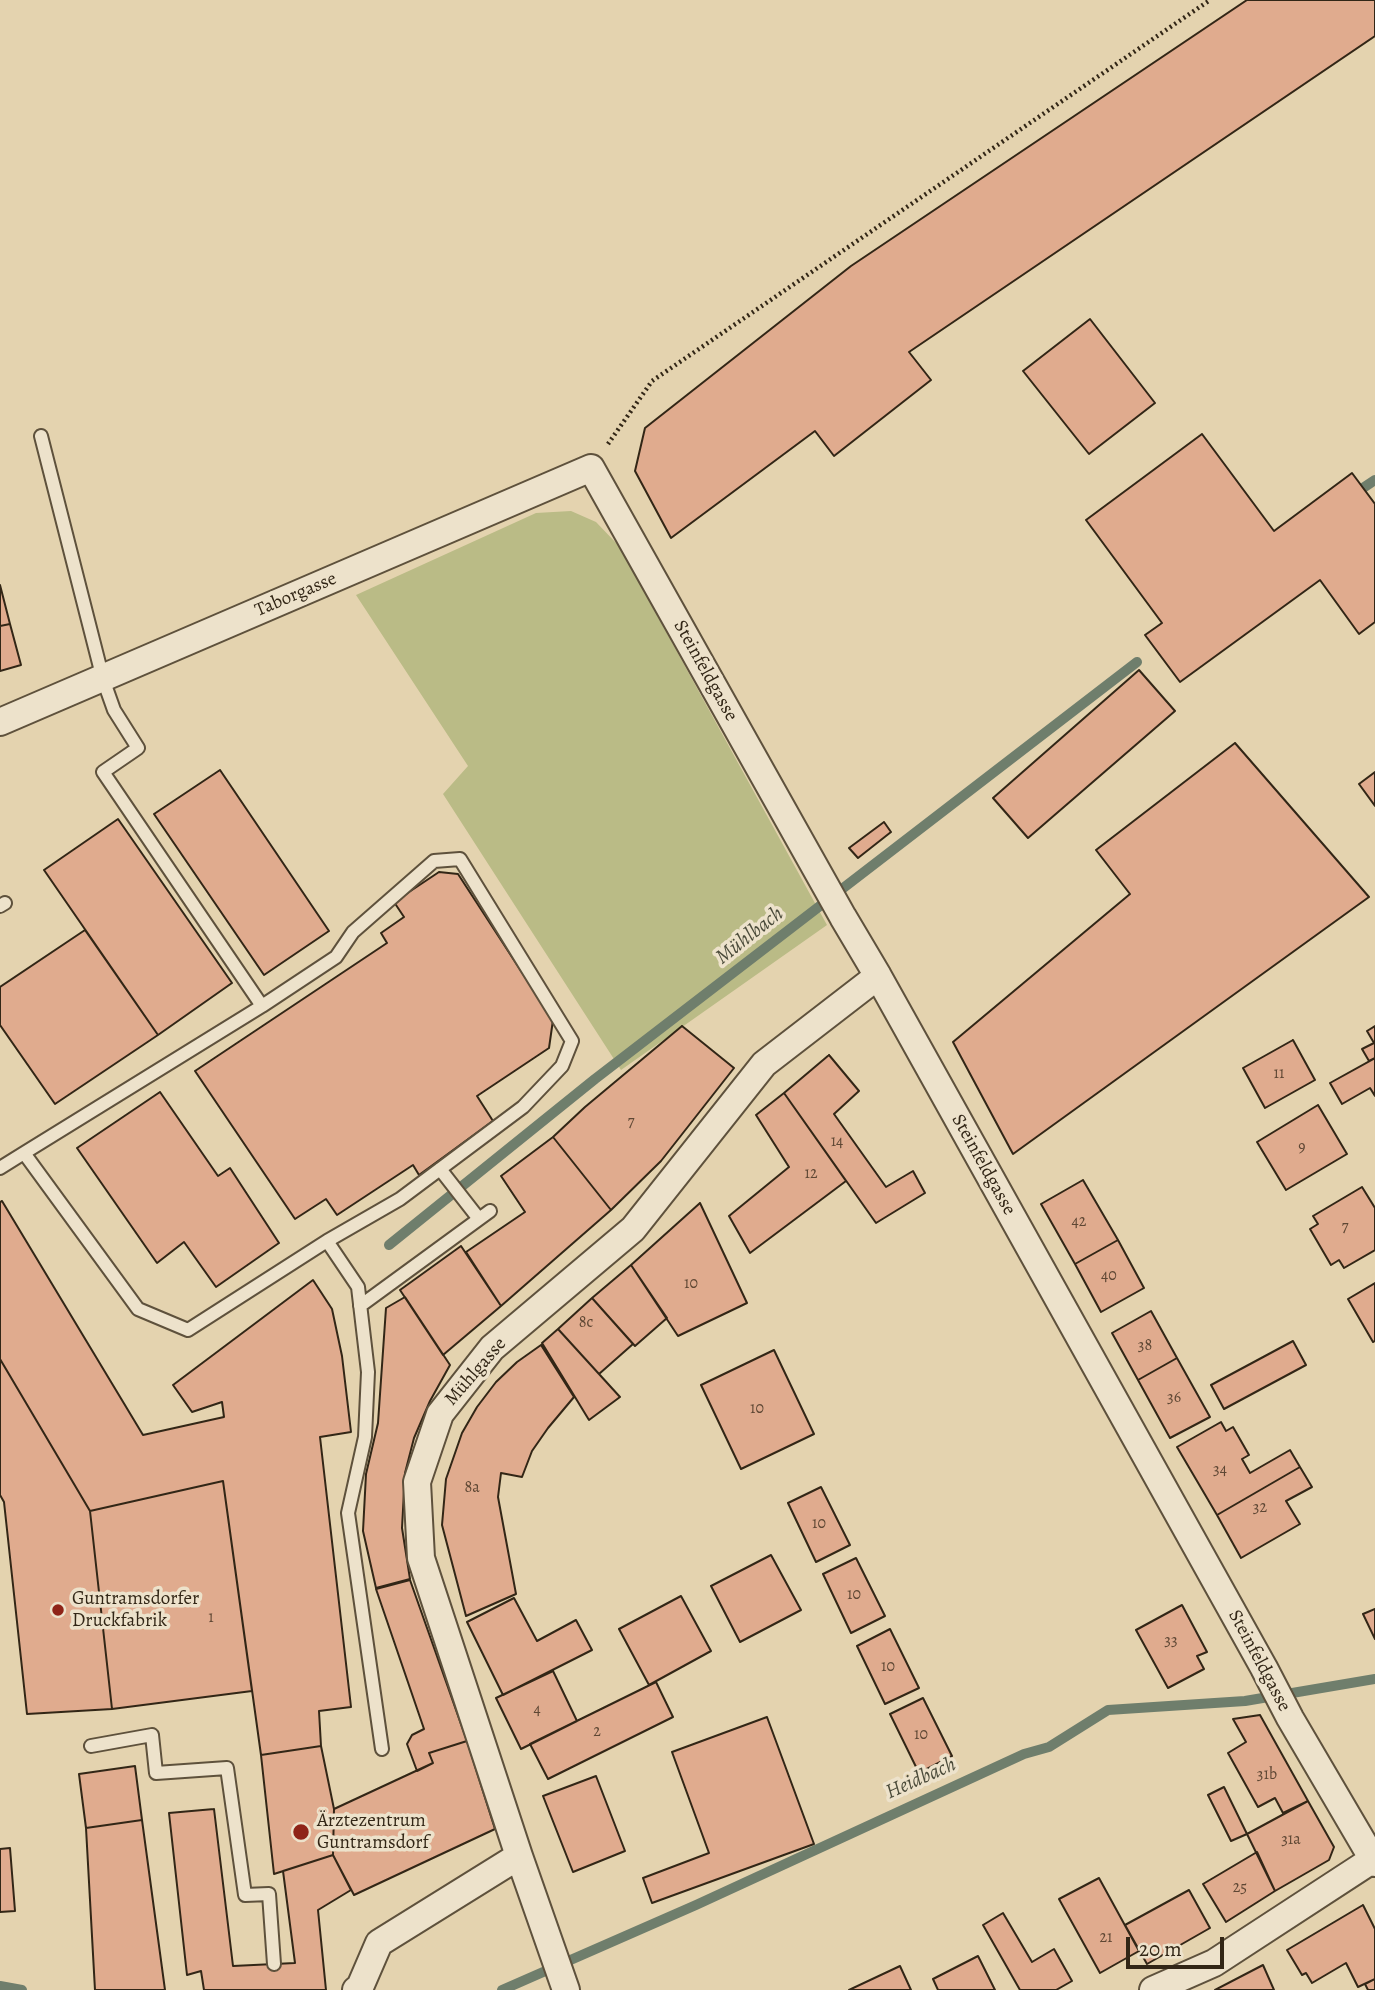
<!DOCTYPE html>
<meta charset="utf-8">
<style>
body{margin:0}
#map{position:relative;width:1375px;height:1990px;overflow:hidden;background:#e4d3af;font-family:Alegreya,serif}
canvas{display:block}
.scale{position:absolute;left:1126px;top:1937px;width:98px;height:32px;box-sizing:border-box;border:4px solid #322616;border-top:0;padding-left:9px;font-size:21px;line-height:24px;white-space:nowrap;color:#322616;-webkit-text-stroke:5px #ede2cb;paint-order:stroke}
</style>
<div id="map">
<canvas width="1375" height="1990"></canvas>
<div class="scale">20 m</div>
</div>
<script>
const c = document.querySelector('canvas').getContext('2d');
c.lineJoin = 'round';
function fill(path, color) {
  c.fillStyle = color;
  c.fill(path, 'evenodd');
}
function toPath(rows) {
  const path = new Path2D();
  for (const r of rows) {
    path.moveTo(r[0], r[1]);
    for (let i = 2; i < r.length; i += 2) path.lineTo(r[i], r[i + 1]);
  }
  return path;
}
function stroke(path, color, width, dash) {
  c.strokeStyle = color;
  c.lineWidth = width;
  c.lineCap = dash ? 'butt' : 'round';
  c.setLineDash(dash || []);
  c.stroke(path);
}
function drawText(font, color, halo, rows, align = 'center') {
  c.font = font + ' Alegreya,serif';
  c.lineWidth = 7;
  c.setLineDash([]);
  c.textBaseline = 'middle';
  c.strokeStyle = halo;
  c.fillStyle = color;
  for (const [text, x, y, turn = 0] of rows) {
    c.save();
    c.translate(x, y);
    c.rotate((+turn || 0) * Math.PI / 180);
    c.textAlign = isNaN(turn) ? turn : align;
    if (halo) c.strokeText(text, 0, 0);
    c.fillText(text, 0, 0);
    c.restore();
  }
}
fill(toPath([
 [571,511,596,522,619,546,827,925,621,1070,443,794,468,766,356,595,536,513]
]), '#babb86');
stroke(toPath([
 [1363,488,1375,480],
 [389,1245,595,1079,1137,662],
 [0,1986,22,1990],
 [502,1990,696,1905,1024,1754,1049,1747,1108,1710,1245,1701,1375,1679]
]), '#6f7e6c', 10);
const building = toPath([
 [1247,0,1375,0,1375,36,909,352,931,380,834,456,815,431,671,538,635,471,645,428,851,266,1247,0],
 [1090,319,1155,403,1089,454,1023,371,1090,319],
 [1202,434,1274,531,1352,473,1375,504,1375,622,1359,634,1320,580,1180,682,1145,635,1162,623,1086,520,1202,434],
 [0,585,10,624,0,626,0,585],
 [10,624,21,665,0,671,0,626,10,624],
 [1139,670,1175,711,1028,838,993,798,1139,670],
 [1235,743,1369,897,1013,1154,953,1042,1130,894,1096,850,1235,743],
 [220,770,329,931,264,975,154,814,220,770],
 [1375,772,1375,806,1359,784,1375,772],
 [118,819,232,983,158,1035,44,870,118,819],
 [884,822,891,832,858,858,849,848,884,822],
 [439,872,458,874,553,1020,549,1048,477,1096,493,1121,419,1175,413,1165,337,1215,326,1199,295,1219,195,1071,387,943,381,933,404,917,394,902,439,872],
 [85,930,158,1035,55,1104,0,1025,0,987,85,930],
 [682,1026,734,1068,661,1161,611,1210,553,1137,585,1107,682,1026],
 [1375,1026,1375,1058,1369,1061,1362,1049,1374,1043,1367,1031,1375,1026],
 [1293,1040,1315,1080,1265,1108,1243,1068,1293,1040],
 [829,1055,859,1091,834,1114,886,1187,913,1171,925,1193,876,1223,784,1093,829,1055],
 [1375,1058,1375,1096,1370,1088,1342,1104,1330,1083,1375,1058],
 [160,1092,218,1176,230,1168,279,1243,216,1287,184,1242,157,1263,77,1148,160,1092],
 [784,1093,846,1181,750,1253,729,1216,789,1167,756,1115,784,1093],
 [1318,1105,1347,1154,1286,1190,1257,1142,1318,1105],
 [553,1137,611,1210,501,1306,466,1252,525,1212,501,1176,553,1137],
 [1083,1180,1118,1240,1075,1264,1041,1204,1083,1180],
 [1362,1187,1375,1208,1375,1250,1344,1268,1339,1260,1331,1265,1310,1229,1318,1224,1313,1216,1362,1187],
 [2,1201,143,1435,224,1417,222,1402,192,1412,173,1385,313,1280,332,1309,342,1356,351,1432,320,1437,351,1707,319,1711,321,1746,261,1755,223,1481,90,1511,0,1359,0,1202,2,1201],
 [700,1203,747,1303,678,1336,631,1265,700,1203],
 [1118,1240,1144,1288,1101,1312,1075,1264,1118,1240],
 [461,1246,501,1306,443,1355,400,1290,461,1246],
 [631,1265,667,1318,635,1346,592,1298,631,1265],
 [1375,1283,1375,1341,1373,1342,1348,1299,1375,1283],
 [405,1297,450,1365,430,1401,414,1438,405,1473,402,1528,410,1579,376,1588,363,1531,366,1474,378,1423,386,1308,405,1297],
 [592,1298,633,1344,599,1374,558,1329,592,1298],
 [1151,1311,1177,1358,1138,1380,1112,1333,1151,1311],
 [558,1329,620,1397,589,1420,542,1343,558,1329],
 [1293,1341,1306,1365,1224,1409,1211,1385,1293,1341],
 [541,1345,574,1397,548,1428,532,1451,522,1477,501,1473,498,1497,516,1594,466,1616,442,1525,446,1479,462,1433,477,1407,496,1382,517,1362,541,1345],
 [774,1350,814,1434,741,1469,701,1385,774,1350],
 [1177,1358,1210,1417,1170,1438,1138,1380,1177,1358],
 [0,1359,90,1511,112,1709,27,1714,4,1502,0,1495,0,1359],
 [1221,1422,1226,1431,1233,1427,1249,1455,1242,1459,1250,1473,1290,1450,1300,1467,1217,1515,1177,1447,1221,1422],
 [1300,1467,1312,1487,1286,1501,1300,1524,1241,1558,1217,1515,1300,1467],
 [223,1481,252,1691,112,1709,90,1511,223,1481],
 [821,1487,850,1545,816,1562,788,1503,821,1487],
 [771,1555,801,1610,740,1642,711,1586,771,1555],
 [856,1558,885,1616,851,1633,823,1574,856,1558],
 [410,1580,467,1741,429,1753,433,1763,417,1771,407,1744,412,1735,424,1729,376,1589,410,1580],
 [681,1596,711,1651,649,1685,619,1629,681,1596],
 [514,1598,537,1641,576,1620,592,1650,503,1695,467,1622,514,1598],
 [1182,1605,1207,1652,1197,1656,1204,1669,1168,1688,1136,1630,1182,1605],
 [1375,1609,1375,1639,1363,1614,1375,1609],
 [890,1629,919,1688,885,1704,857,1646,890,1629],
 [553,1671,577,1721,521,1749,496,1698,553,1671],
 [656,1682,673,1717,548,1779,530,1744,656,1682],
 [923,1698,952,1756,919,1773,890,1714,923,1698],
 [1260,1715,1308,1801,1283,1813,1275,1798,1258,1807,1228,1753,1246,1742,1233,1719,1260,1715],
 [767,1717,814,1844,652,1903,643,1878,709,1853,672,1752,767,1717],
 [467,1741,495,1829,354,1895,333,1855,334,1809,433,1763,429,1753,467,1741],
 [321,1746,334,1809,333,1855,274,1874,261,1755,321,1746],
 [135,1766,142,1820,86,1828,79,1774,135,1766],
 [596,1776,625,1851,573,1872,543,1796,596,1776],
 [1224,1787,1247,1834,1231,1841,1208,1795,1224,1787],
 [1308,1801,1334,1847,1329,1860,1275,1891,1247,1834,1308,1801],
 [214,1809,233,1966,295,1963,283,1871,333,1855,351,1890,318,1910,326,1990,204,1990,201,1971,187,1975,169,1813,214,1809],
 [142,1820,165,1990,95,1990,86,1828,142,1820],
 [10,1848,15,1911,0,1912,0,1849,10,1848],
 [1257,1852,1275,1891,1226,1922,1203,1884,1257,1852],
 [1099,1878,1139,1951,1100,1973,1059,1899,1099,1878],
 [1189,1890,1210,1928,1147,1964,1125,1925,1189,1890],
 [1363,1905,1375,1929,1375,1979,1358,1987,1346,1963,1312,1983,1306,1973,1302,1975,1287,1950,1363,1905],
 [1003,1913,1032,1962,1054,1949,1072,1981,1056,1990,1020,1990,983,1925,1003,1913],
 [978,1956,995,1990,938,1990,933,1979,978,1956],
 [1263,1965,1274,1990,1215,1990,1263,1965],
 [900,1966,911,1990,849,1990,900,1966],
 [1375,1979,1375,1990,1368,1990,1365,1984,1375,1979]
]);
fill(building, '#e0ab8e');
stroke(building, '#322616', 2);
const lane = toPath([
 [41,436,103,679,114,710,138,748,103,772,262,1006],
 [0,906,5,903],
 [0,1168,24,1153,262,1006,336,957,353,932,434,861,460,859,572,1041,562,1066,523,1107,400,1199,327,1241,188,1330,138,1309,24,1153],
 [440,1169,479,1219],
 [327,1241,358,1287,368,1372,365,1437,348,1513,382,1749],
 [360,1306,490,1211],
 [91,1746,152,1735,156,1773,227,1768,245,1895,269,1894,274,1964]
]);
const street = toPath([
 [0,722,591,468,843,917,878,976,1264,1668,1290,1718,1375,1863],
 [356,1990,360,1987,379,1943,519,1856],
 [566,1990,519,1856,421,1558,417,1482,440,1414,492,1348,633,1229,764,1064,878,976],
 [1153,1990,1214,1963,1375,1858]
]);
stroke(lane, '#5e513c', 16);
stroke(street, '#5e513c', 30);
stroke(toPath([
 [608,444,652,381,1210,0]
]), '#322616', 4.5, [2, 3.5]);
stroke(lane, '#ede2cb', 12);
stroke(street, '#ede2cb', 26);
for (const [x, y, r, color] of [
 [58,1610,7,"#8f2418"],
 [301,1832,9,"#8f2418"]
]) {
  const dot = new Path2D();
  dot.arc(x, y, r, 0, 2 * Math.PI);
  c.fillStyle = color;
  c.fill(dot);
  stroke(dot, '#ede2cb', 2.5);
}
drawText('16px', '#5e4734', null, [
 ["11",1279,1074],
 ["7",631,1122],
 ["14",837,1142],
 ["9",1302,1148],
 ["12",811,1174],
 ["42",1079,1222],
 ["7",1345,1227],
 ["40",1109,1276],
 ["10",691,1284],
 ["8c",586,1323],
 ["38",1145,1346],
 ["36",1174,1398],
 ["10",757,1409],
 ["34",1220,1470],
 ["8a",472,1488],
 ["32",1260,1508],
 ["10",819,1524],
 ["10",854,1595],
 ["1",211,1618],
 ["33",1171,1641],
 ["10",888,1667],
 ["4",537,1710],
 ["2",597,1732],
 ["10",921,1735],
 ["31b",1267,1775],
 ["31a",1291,1840],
 ["25",1240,1888],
 ["21",1106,1938]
]);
drawText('19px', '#322616', '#ede2cb', [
 ["Taborgasse",296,595,-23],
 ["Steinfeldgasse",705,671,61],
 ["Steinfeldgasse",983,1165,61],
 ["Mühlgasse",476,1372,-49],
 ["Steinfeldgasse",1259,1661,62]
]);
drawText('19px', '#322616', '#ede2cb', [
 ["Guntramsdorfer",72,1599],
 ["Druckfabrik",72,1621],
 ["Ärztezentrum",317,1821],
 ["Guntramsdorf",317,1843]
], 'left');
drawText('italic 21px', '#4b4b3a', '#ede2cb', [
 ["Mühlbach",750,936,-38],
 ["Heidbach",921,1779,-24]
]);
</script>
